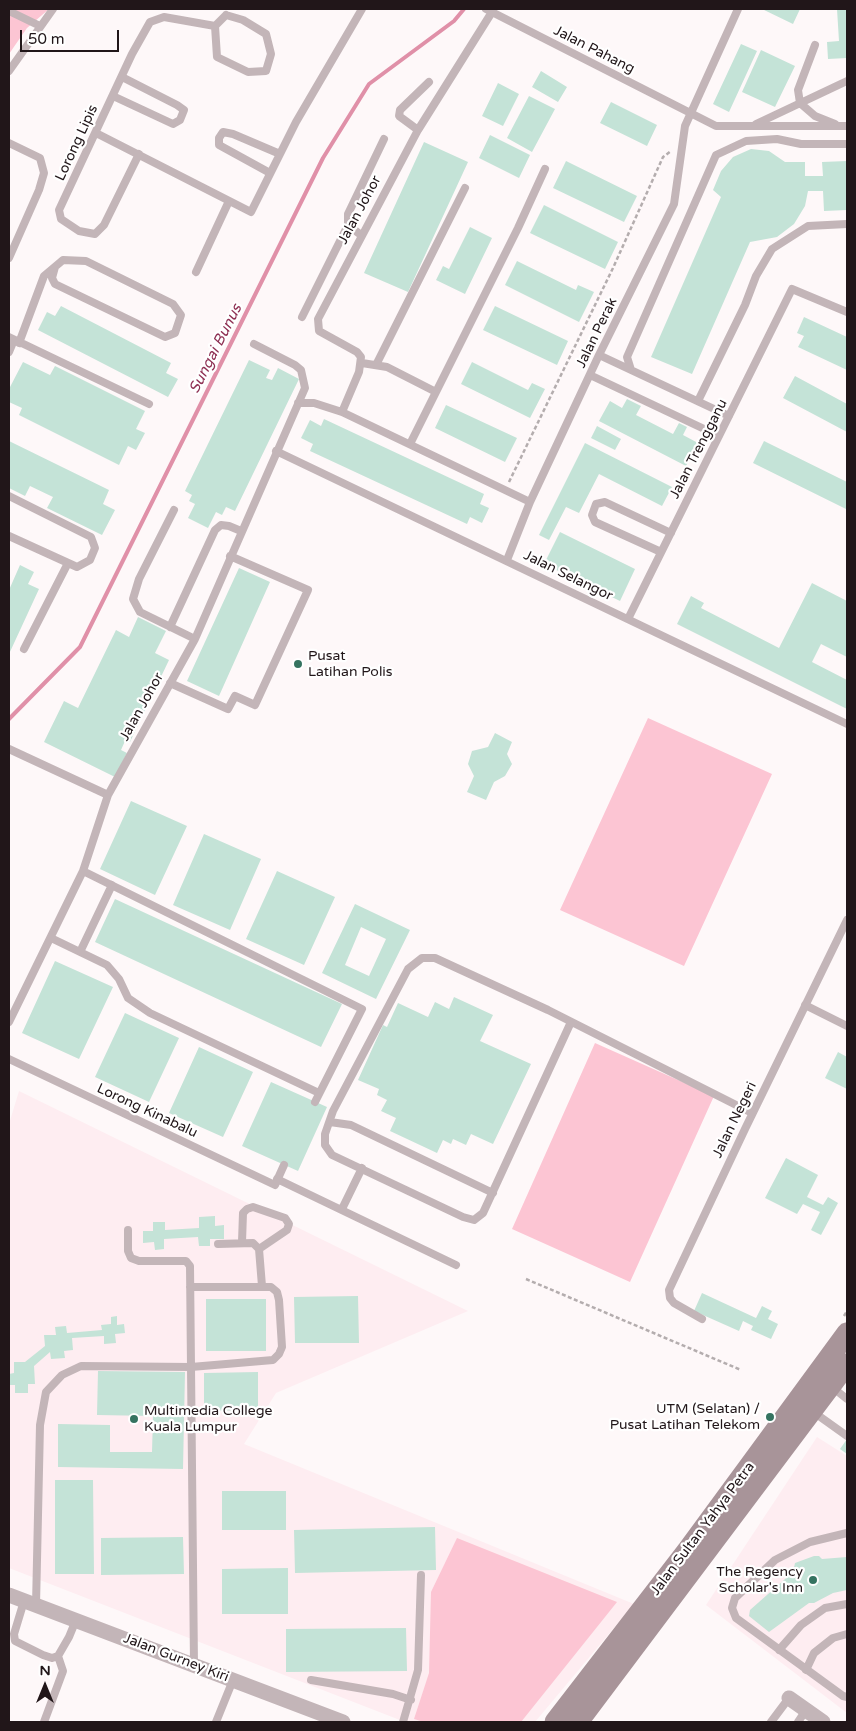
<!DOCTYPE html>
<style>
body{margin:0}
#map{position:relative;width:856px;height:1731px;overflow:hidden;background:#fef8f9;font-family:"Varela Round",sans-serif}
canvas{display:block}
.frame{position:absolute;inset:0;border:10px solid #211619;pointer-events:none}
.north{position:absolute;left:20px;top:1661px;width:50px;height:50px;-webkit-text-stroke:4px #fff;paint-order:stroke;rotate:0deg;font-size:14px;font-weight:700;line-height:20px;text-align:center;color:#211619}
.north::after{content:'';display:block;margin:auto;width:18px;height:22px;background:#211619;clip-path:polygon(50% 0,100% 100%,50% 72%,0 100%)}
.scale{position:absolute;left:20px;top:30px;width:99px;height:22px;box-sizing:border-box;border:2px solid #211619;border-top:0;padding-left:6px;font-size:15px;line-height:18px;white-space:nowrap;color:#211619;-webkit-text-stroke:4px #fff;paint-order:stroke}
</style>
<div id="map">
<canvas width="856" height="1731"></canvas>
<div class="frame"></div>
<div class="north">N</div>
<div class="scale">50 m</div>
</div>
<script>
const c = document.querySelector('canvas').getContext('2d');
c.lineJoin = 'round';
function fill(path, color) {
  c.fillStyle = color;
  c.fill(path, 'evenodd');
}
function toPath(rows) {
  const path = new Path2D();
  for (const r of rows) {
    path.moveTo(r[0], r[1]);
    for (let i = 2; i < r.length; i += 2) path.lineTo(r[i], r[i + 1]);
  }
  return path;
}
function stroke(path, color, width, dash) {
  c.strokeStyle = color;
  c.lineWidth = width;
  c.lineCap = dash ? 'butt' : 'round';
  c.setLineDash(dash || []);
  c.stroke(path);
}
function drawText(font, color, halo, rows, align = 'center') {
  c.font = font + ' "Varela Round",sans-serif';
  c.lineWidth = 4.5;
  c.setLineDash([]);
  c.textBaseline = 'middle';
  c.strokeStyle = halo;
  c.fillStyle = color;
  for (const [text, x, y, turn = 0] of rows) {
    c.save();
    c.translate(x, y);
    c.rotate((+turn || 0) * Math.PI / 180);
    c.textAlign = isNaN(turn) ? turn : align;
    if (halo) c.strokeText(text, 0, 0);
    c.fillText(text, 0, 0);
    c.restore();
  }
}
fill(toPath([
 [19,1091,468,1311,276,1393,244,1444,634,1604,535,1722,405,1722,9,1568,9,1124],
 [817,1437,847,1456,847,1713,706,1605]
]), '#feedf1');
fill(toPath([
 [9,9,49,9,27,28,9,54],
 [648,718,772,774,684,966,560,910],
 [595,1043,714,1096,630,1282,512,1229],
 [457,1538,617,1602,521,1722,424,1722,414,1719,429,1673,431,1592]
]), '#fcc5d3');
stroke(toPath([
 [9,719,80,647,323,158,369,84,454,21,464,9]
]), '#e090a8', 4);
fill(toPath([
 [762,9,800,9,793,24],
 [837,9,847,9,847,58,828,59,827,42,839,41],
 [741,44,757,51,729,112,713,104],
 [761,50,795,66,775,107,742,92],
 [541,71,567,87,558,102,532,87],
 [498,83,519,94,503,126,482,116],
 [529,96,555,109,532,152,507,138],
 [611,102,657,125,647,146,600,123],
 [490,135,530,155,519,178,479,158],
 [424,142,468,162,408,292,364,273],
 [751,149,769,151,785,162,805,162,805,176,823,176,822,162,847,161,847,210,824,211,823,191,808,191,805,206,794,224,777,237,750,242,692,374,651,357,721,197,713,190,721,171,733,157],
 [566,161,637,196,624,222,553,188],
 [544,205,618,242,605,269,530,233],
 [470,227,492,238,465,294,436,280,443,266,449,269],
 [517,261,576,290,578,285,594,292,579,322,505,285],
 [61,306,171,363,166,373,178,379,168,397,38,330,47,312,55,316],
 [495,306,568,341,557,365,483,330],
 [804,317,847,337,847,370,798,347,804,336,797,333],
 [249,360,270,370,266,378,272,380,278,368,299,379,235,511,226,507,222,515,216,512,208,528,188,518,195,504,189,501,192,495,185,491],
 [23,362,50,375,55,366,145,411,136,429,145,433,136,450,128,446,119,465,19,415,22,408,9,402,9,389],
 [472,362,528,390,532,383,545,389,530,418,461,384],
 [795,376,847,404,847,432,783,398],
 [627,399,641,406,636,415,673,434,679,423,687,427,683,435,698,443,686,466,599,421,610,401,622,408],
 [446,405,517,438,505,462,435,428],
 [324,419,484,494,480,504,489,508,482,523,470,517,467,524,310,451,313,444,301,438,310,420,321,426],
 [597,426,621,439,615,450,591,438],
 [9,441,109,490,103,504,115,510,102,535,47,508,53,497,30,486,25,496,9,488],
 [764,441,847,482,846,509,753,463],
 [585,443,672,487,662,506,599,474,579,513,566,507,549,540,539,535],
 [560,532,635,569,620,601,544,564],
 [20,565,34,572,28,584,39,589,9,654,9,590],
 [239,568,270,582,219,696,187,681],
 [812,583,847,601,847,657,821,644,812,662,847,680,847,709,677,624,691,596,704,603,701,608,779,648],
 [138,617,166,631,155,653,169,660,130,742,125,741,121,750,127,753,115,777,44,742,64,701,78,708,116,630,129,637],
 [495,733,512,742,507,754,512,764,505,776,494,782,486,800,467,792,474,776,468,764,472,751,488,747],
 [131,801,187,826,155,895,100,869],
 [204,834,261,859,230,930,173,905],
 [277,871,335,897,304,965,246,939],
 [115,899,342,1004,321,1047,95,942],
 [355,904,410,930,376,999,322,973],
 [361,927,386,939,369,976,345,965],
 [55,961,113,987,79,1059,22,1033],
 [454,997,493,1015,480,1041,531,1064,493,1144,471,1134,466,1145,453,1139,451,1144,443,1140,437,1153,390,1131,396,1118,381,1111,387,1100,377,1095,379,1089,358,1080,383,1025,387,1027,398,1003,428,1017,435,1002,449,1009],
 [125,1013,179,1038,149,1102,95,1077],
 [199,1047,253,1072,223,1137,169,1113],
 [838,1052,847,1057,847,1089,825,1078],
 [271,1082,327,1107,298,1171,242,1146],
 [786,1158,818,1175,807,1197,823,1205,828,1197,838,1203,821,1235,811,1230,820,1212,803,1204,797,1214,765,1198],
 [215,1216,215,1226,224,1225,224,1239,210,1239,210,1246,199,1246,198,1237,164,1239,164,1249,155,1250,154,1242,143,1243,143,1231,153,1231,153,1222,165,1222,165,1230,199,1228,199,1217],
 [702,1293,756,1318,762,1306,772,1311,768,1319,778,1324,771,1339,751,1330,753,1326,743,1321,739,1331,694,1311],
 [358,1296,359,1343,295,1343,294,1297],
 [206,1299,266,1299,266,1351,206,1351],
 [117,1316,117,1325,124,1324,125,1333,115,1334,116,1343,104,1344,104,1336,72,1338,73,1350,64,1351,65,1358,51,1359,50,1352,34,1366,35,1384,28,1384,28,1393,15,1393,15,1385,9,1385,9,1374,14,1373,14,1362,25,1362,45,1346,44,1335,56,1335,55,1327,66,1326,67,1333,102,1330,101,1325,111,1324,111,1317],
 [98,1371,185,1372,183,1469,58,1467,58,1424,110,1425,110,1452,152,1452,153,1416,97,1415],
 [258,1372,258,1410,204,1411,204,1373],
 [847,1439,847,1454,840,1449],
 [55,1480,93,1480,94,1574,55,1574],
 [222,1491,286,1491,286,1530,222,1530],
 [435,1527,436,1570,295,1573,294,1530],
 [183,1537,184,1574,101,1575,101,1538],
 [814,1556,819,1556,822,1559,847,1557,847,1590,833,1593,814,1603,809,1603,769,1632,749,1616,750,1610,793,1572,795,1563],
 [288,1568,288,1614,222,1614,222,1569],
 [406,1628,407,1671,286,1672,286,1629]
]), '#c4e3d7');
stroke(toPath([
 [509,482,613,268,663,157,671,151],
 [526,1279,741,1370],
 [844,1316,847,1311]
]), '#b4adae', 2.5, [4, 2.5]);
stroke(toPath([
 [486,9,716,126,847,126],
 [9,11,40,26],
 [226,15,243,20,266,34,271,54,266,71,248,72,217,57,215,26,226,15],
 [815,45,798,90,800,103,815,116,835,124],
 [9,71,53,9],
 [113,96,173,124,180,120,184,110,177,105,122,77],
 [756,124,847,81],
 [418,130,399,116,400,110,429,82],
 [96,133,251,212,296,122,362,9],
 [9,143,40,158,44,173,39,190,9,258],
 [139,154,104,225,95,234,79,231,61,219,59,210,132,54,150,22,164,17,215,26],
 [270,173,219,145,219,138,223,132,233,134,280,154],
 [361,235,348,225,348,214,384,139],
 [196,272,229,201],
 [302,317,348,225],
 [9,337,149,404],
 [19,343,44,276,63,260,86,261,173,304,181,315,175,333,165,337,55,284,52,278,55,267],
 [9,352,14,340],
 [599,355,729,416],
 [362,363,387,367,436,392],
 [376,365,465,188],
 [631,370,627,357,716,155,746,141,777,139,801,144,847,144],
 [590,375,719,436],
 [698,401,745,305,756,276,772,249,808,226,847,224],
 [298,403,314,403,342,412,530,502],
 [342,412,359,372,361,357,357,352,319,331,318,319,418,130,492,12],
 [410,444,518,228,545,169],
 [276,451,847,724],
 [9,496,91,537,95,548,90,560,77,567,9,536],
 [174,510,139,579,133,599,140,612,195,639],
 [661,552,595,522,592,515,596,504,605,502,671,533],
 [507,560,530,502,599,355,674,204,685,126,738,9],
 [628,619,792,289,847,312],
 [170,627,215,530,221,525,229,526,241,531],
 [24,649,68,563],
 [170,683,228,709,235,696,255,705,308,590,230,556],
 [9,749,108,795],
 [83,871,362,1009,315,1102],
 [51,938,107,965,119,979,128,998,150,1013,319,1093],
 [80,952,112,885],
 [805,1005,847,1026],
 [9,1022,83,871,108,795,195,639,305,388,301,370,295,365,254,344],
 [571,1022,483,1213,474,1220,463,1217,332,1155,325,1145,325,1134,333,1111,408,969,422,958,435,958,548,1010,752,1113],
 [9,1059,275,1185,284,1165],
 [330,1122,351,1125,493,1193],
 [277,1179,456,1265],
 [342,1209,362,1168],
 [242,1242,243,1213,247,1209,253,1207,285,1218,289,1224,287,1230,259,1249],
 [218,1244,253,1243,259,1249,262,1286],
 [190,1287,271,1287,277,1292,279,1300,282,1347,279,1354,273,1360,191,1367,194,1665],
 [702,1319,674,1303,670,1298,669,1290,745,1129,847,920],
 [832,1387,847,1399],
 [812,1411,847,1436],
 [847,1533,810,1542,775,1560,735,1598,732,1608,736,1618,843,1696,847,1697],
 [24,1601,14,1634,15,1641,43,1655,52,1658,58,1656,69,1637,76,1620],
 [36,1605,40,1425,46,1392,62,1375,81,1366,191,1367,190,1266,186,1261,139,1261,131,1258,128,1251,128,1230],
 [779,1650,801,1625,825,1608,847,1604],
 [806,1670,814,1653,833,1638,847,1634],
 [311,1680,393,1694,411,1700],
 [44,1722,63,1671,58,1656],
 [216,1722,233,1680],
 [403,1722,418,1670,421,1575],
 [771,1722,789,1698],
 [798,1722,806,1710]
]), '#c3b5b8', 8);
stroke(toPath([
 [9,1595,343,1722],
 [789,1698,823,1722]
]), '#c3b5b8', 15);
stroke(toPath([
 [555,1722,687,1551,847,1333],
 [578,1722,847,1364]
]), '#a89499', 21);
for (const [x, y, r, color] of [
 [298,664,5,"#357360"],
 [770,1417,5,"#357360"],
 [134,1419,5,"#357360"],
 [813,1580,5,"#357360"]
]) {
  const dot = new Path2D();
  dot.arc(x, y, r, 0, 2 * Math.PI);
  c.fillStyle = color;
  c.fill(dot);
  stroke(dot, '#fff', 2);
}
drawText('14px', '#211619', '#fff', [
 ["Jalan Pahang",594,50,27],
 ["Lorong Lipis",77,143,-65],
 ["Jalan Johor",360,210,-62],
 ["Jalan Perak",597,333,-64],
 ["Jalan Trengganu",699,449,-63],
 ["Jalan Selangor",568,576,26],
 ["Jalan Johor",142,707,-61],
 ["Lorong Kinabalu",147,1111,25],
 ["Jalan Negeri",735,1120,-64],
 ["Jalan Sultan Yahya Petra",703,1529,-53],
 ["Jalan Gurney Kiri",176,1658,21]
]);
drawText('14px', '#211619', '#fff', [
 ["Pusat",308,656],
 ["Latihan Polis",308,672],
 ["UTM (Selatan) /",760,1409,"right"],
 ["Pusat Latihan Telekom",760,1425,"right"],
 ["Multimedia College",144,1411],
 ["Kuala Lumpur",144,1427],
 ["The Regency",803,1572,"right"],
 ["Scholar's Inn",803,1588,"right"]
], 'left');
drawText('italic 15px', '#8e3053', '#fff', [
 ["Sungai Bunus",216,349,-63]
]);
</script>
